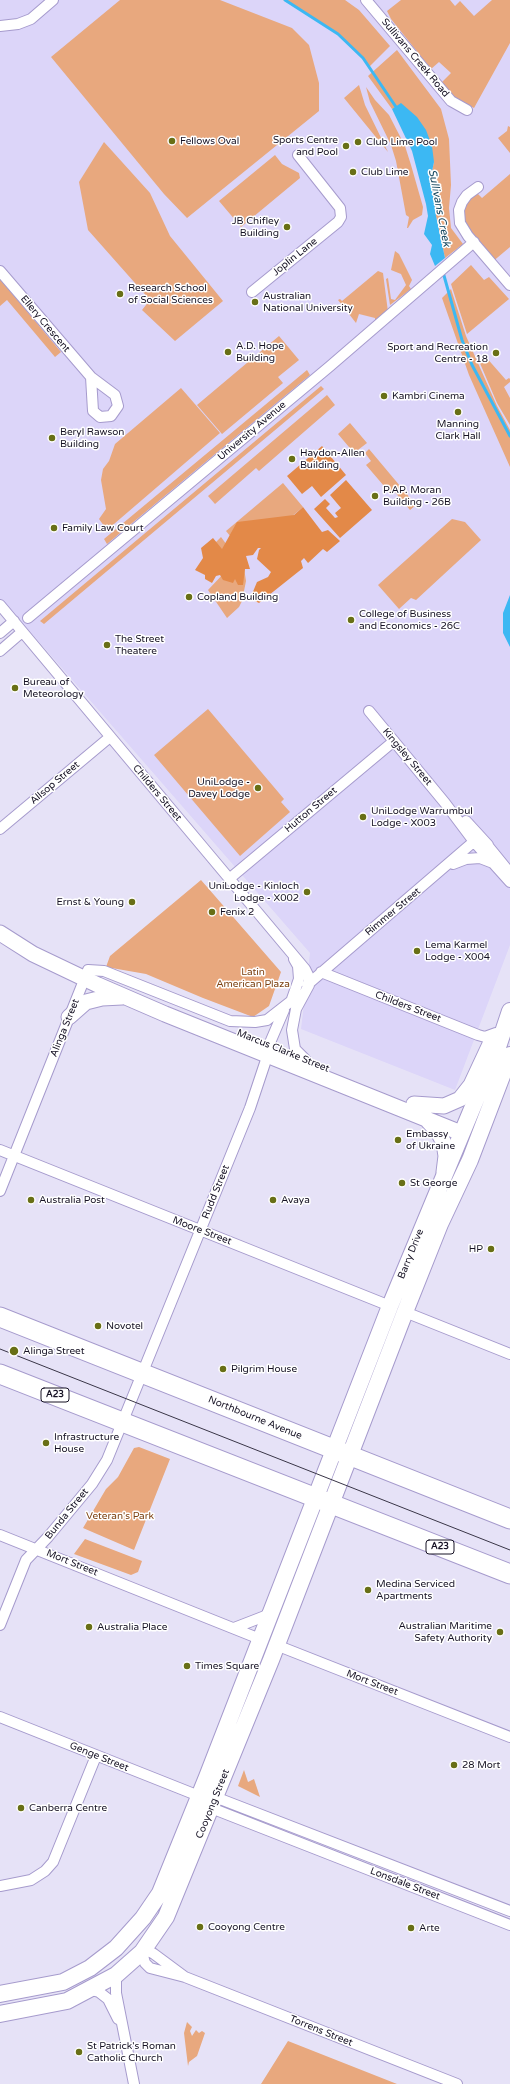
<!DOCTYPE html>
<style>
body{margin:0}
canvas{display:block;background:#e6e2f7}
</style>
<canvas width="510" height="2084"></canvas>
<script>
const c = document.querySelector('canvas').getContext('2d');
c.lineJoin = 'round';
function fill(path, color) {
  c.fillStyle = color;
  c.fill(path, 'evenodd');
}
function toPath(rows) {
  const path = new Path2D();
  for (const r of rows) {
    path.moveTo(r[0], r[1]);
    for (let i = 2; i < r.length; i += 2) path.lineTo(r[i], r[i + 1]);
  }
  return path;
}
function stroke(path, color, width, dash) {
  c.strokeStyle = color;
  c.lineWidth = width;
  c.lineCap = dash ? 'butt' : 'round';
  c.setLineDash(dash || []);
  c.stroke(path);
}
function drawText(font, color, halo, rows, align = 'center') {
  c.font = font + ' "Varela Round",sans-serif';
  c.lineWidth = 3;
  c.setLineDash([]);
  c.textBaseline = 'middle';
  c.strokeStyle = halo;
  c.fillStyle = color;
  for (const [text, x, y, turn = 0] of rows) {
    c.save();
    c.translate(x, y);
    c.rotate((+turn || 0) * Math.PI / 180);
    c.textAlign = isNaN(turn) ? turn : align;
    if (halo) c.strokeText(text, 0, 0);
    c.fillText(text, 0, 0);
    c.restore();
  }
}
fill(toPath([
 [0,0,510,0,510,945,455,1090,301,1029,310,953,7,605,0,609]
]), '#dcd5f9');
fill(toPath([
 [120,0,220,0,292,28,309,45,319,83,319,111,187,218,164,194,51,57],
 [283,0,345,0,359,10,390,46,369,67,363,58,338,34],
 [401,0,450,0,455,6,460,1,474,16,492,0,510,0,510,43,474,108,454,97,442,82,451,73,439,62,431,69,391,19,387,11],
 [397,50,441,109,449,139,451,185,449,208,451,228,463,244,445,258,436,216,431,176,434,162,401,104,392,109,368,76],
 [359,85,365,105,388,152,344,98],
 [366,87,375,100,389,115,405,146,411,165,423,207,422,215,413,220,408,228,407,228,409,217,406,215,396,161,391,145,370,102],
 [508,126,510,127,510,153,498,138,507,131],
 [104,142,150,193,170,236,223,301,175,341,142,310,150,300,88,230,79,182],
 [275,155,282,164,299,173,300,178,241,227,219,201],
 [510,174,510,247,491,263,459,215,474,190,482,198],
 [395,251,399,254,412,280,409,286,411,289,390,305,386,279,388,278,391,299,395,300,406,285,401,274,391,270],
 [471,265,484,280,489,277,509,299,467,334,451,284],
 [378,271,383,273,388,312,375,322,375,318,359,314,356,323,338,300,340,299,342,301],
 [0,279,61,352,55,357,7,300,0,306],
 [451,289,466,336,497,406,510,430,510,467,469,375,442,298],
 [279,336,299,360,278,377,283,383,222,434,197,405],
 [485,356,506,380,509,378,510,379,510,382,504,387,510,398,510,425,497,403,479,361],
 [307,370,310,375,107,544,104,539],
 [321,386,324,389,44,624,40,621],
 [181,388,220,433,107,530,99,519,106,509,101,480,103,469,109,461,115,444],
 [327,395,335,405,259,471,256,468,215,504,208,496],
 [350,423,367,443,354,453,338,434],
 [369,449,416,505,410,510,394,491,390,493,366,465,371,461,365,453],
 [283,483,303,507,246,555,226,531],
 [452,519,465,522,481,540,416,600,411,598,399,609,378,585],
 [221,537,244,568,246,581,242,601,239,607,227,618,208,590,226,571,210,548],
 [208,709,284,799,281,802,290,812,240,856,154,755],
 [201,880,281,972,269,1006,253,1017,203,998,146,974,106,967,110,956],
 [139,1447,170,1459,134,1550,83,1528,106,1489,118,1477,134,1448],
 [85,1539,142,1561,138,1572,131,1575,74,1554],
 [244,1770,248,1782,254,1779,260,1797,238,1786],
 [187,2022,192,2027,190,2031,192,2036,196,2030,199,2033,202,2031,205,2033,197,2056,189,2062,188,2066,184,2033],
 [288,2041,397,2084,261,2084]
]), '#e8a87e');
fill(toPath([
 [322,446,346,475,321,497,312,486,302,494,287,476],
 [346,480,372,510,340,538,314,509,325,499,330,504,326,508,335,518,338,517,335,513,341,508,330,495],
 [303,507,322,532,328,530,340,541,327,552,323,549,308,563,304,558,301,561,303,568,259,603,253,600,252,594,257,582,268,577,271,572,257,559,259,550,261,548,258,548,253,555,246,556,250,569,245,569,243,585,238,585,235,579,233,583,223,580,220,575,216,576,212,583,205,579,205,575,195,570,203,558,201,548,213,538,222,549,237,522,294,515]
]), '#e38948');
fill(toPath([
 [401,103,417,117,426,130,432,146,434,162,431,176,436,216,445,258,435,266,430,254,432,245,424,234,428,216,426,204,412,151,392,109],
 [510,595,510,647,503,633,503,613]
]), '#3cb8f3');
stroke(toPath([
 [285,0,338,34,363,58,398,110],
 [443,272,462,340,472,365,510,436]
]), '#3cb8f3', 3);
const street = toPath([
 [366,0,451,101,467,110],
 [0,26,18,24,31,19,53,0],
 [478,187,467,195,462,202,459,210,460,223,468,236,510,285],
 [0,271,91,377,115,395,118,406,111,416,100,417,93,411,91,377],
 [252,292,338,222,341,217,340,208,298,155],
 [0,605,305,969,309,977,309,985,296,1009,292,1030,295,1049,305,1059],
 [28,618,329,367,474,242],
 [0,633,14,621],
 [0,651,22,632],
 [369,711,445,803,475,843,510,882],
 [466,821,488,845],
 [0,829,110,737],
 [453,864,466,859,480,858,493,863],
 [229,879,394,741],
 [321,972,478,1035,485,1037,496,1033],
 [307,985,471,844,481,843,488,846,510,873],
 [292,999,299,979,298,966,294,959],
 [269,1045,284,1010],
 [0,1150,390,1306],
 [0,1191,88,970,104,971,230,1021,255,1022,267,1020,290,1002],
 [405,1312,510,1354],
 [0,1535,260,1639],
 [0,1625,26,1560,48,1537,92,1484,107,1460,250,1108,268,1054],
 [234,1628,265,1616,271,1610],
 [276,1645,510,1737],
 [0,1717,199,1796],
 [215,1797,510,1911],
 [211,1808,510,1925],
 [0,1886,31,1880,45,1871,53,1862,96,1756],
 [116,1975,116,1993,134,2084],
 [185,1977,154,1954,149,1951,142,1952,145,1963,150,1968,185,1977,457,2084],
 [91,1990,99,1992,108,1999,118,2019]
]);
const secondary = toPath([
 [0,933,33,954,98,985,165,1014,461,1133],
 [69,1017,86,1002,102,998,122,997],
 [414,1104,444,1106,460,1099,471,1085,492,1040],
 [428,1121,438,1132,444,1143,446,1156,444,1172]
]);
const primary = toPath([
 [0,1994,63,1982,90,1968,116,1948,143,1918,160,1893,207,1777,390,1306,499,1044,510,1011],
 [0,2014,67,2001,116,1975,142,1952,166,1917,271,1660,405,1312,440,1224,470,1160,510,1055]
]);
const highway = toPath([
 [0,1317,510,1519],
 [0,1374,510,1574]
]);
stroke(street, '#a69bcd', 12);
stroke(secondary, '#a69bcd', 17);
stroke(primary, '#a69bcd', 18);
stroke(highway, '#a69bcd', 21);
stroke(street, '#fff', 10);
stroke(secondary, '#fff', 15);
stroke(primary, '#fff', 16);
stroke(highway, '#fff', 19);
stroke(toPath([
 [0,1349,510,1550]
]), '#393547', 1);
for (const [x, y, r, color] of [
 [172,141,4,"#686f16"],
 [358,142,4,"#686f16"],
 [346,146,4,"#686f16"],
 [353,172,4,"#686f16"],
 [287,227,4,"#686f16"],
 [120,294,4,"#686f16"],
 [255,302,4,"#686f16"],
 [228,352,4,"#686f16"],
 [496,353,4,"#686f16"],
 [384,396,4,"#686f16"],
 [458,412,4,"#686f16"],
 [52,438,4,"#686f16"],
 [292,459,4,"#686f16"],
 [375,496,4,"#686f16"],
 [54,528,4,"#686f16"],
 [189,597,4,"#686f16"],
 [351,620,4,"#686f16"],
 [107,645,4,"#686f16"],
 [15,688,4,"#686f16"],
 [258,788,4,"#686f16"],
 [363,817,4,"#686f16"],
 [307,892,4,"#686f16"],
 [132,902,4,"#686f16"],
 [212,912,4,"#686f16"],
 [417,951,4,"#686f16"],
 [398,1140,4,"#686f16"],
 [402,1183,4,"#686f16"],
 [31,1200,4,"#686f16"],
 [273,1200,4,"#686f16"],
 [491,1249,4,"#686f16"],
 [98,1326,4,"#686f16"],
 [14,1351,5,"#686f16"],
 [223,1369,4,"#686f16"],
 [46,1443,4,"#686f16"],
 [368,1590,4,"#686f16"],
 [89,1627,4,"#686f16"],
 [500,1632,4,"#686f16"],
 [187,1666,4,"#686f16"],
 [454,1765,4,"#686f16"],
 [21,1808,4,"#686f16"],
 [200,1927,4,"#686f16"],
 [411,1928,4,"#686f16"],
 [79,2052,4,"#686f16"]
]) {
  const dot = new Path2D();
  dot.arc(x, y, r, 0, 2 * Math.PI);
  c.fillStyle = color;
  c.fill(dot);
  stroke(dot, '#fff', 1.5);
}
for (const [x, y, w] of [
 [55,1395,28],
 [440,1547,28]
]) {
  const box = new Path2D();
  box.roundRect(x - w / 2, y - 7, w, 14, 3);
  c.fillStyle = '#fff';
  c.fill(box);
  stroke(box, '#161224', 1);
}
drawText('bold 9px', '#161224', null, [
 ["A23",55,1395],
 ["A23",440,1547]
]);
drawText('10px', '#161224', '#fff', [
 ["Sullivans Creek Road",415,58,50],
 ["Joplin Lane",295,257,-39],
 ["Ellery Crescent",45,324,50],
 ["University Avenue",252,431,-40],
 ["Kingsley Street",407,757,50],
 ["Allsop Street",55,783,-40],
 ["Childers Street",157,793,50],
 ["Hutton Street",311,810,-40],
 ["Rimmer Street",393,912,-40],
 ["Childers Street",408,1007,21],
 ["Alinga Street",65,1028,-68],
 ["Marcus Clarke Street",283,1051,22],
 ["Rudd Street",216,1192,-68],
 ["Moore Street",202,1231,21],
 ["Barry Drive",411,1254,-68],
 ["Northbourne Avenue",255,1418,22],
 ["Bunda Street",67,1514,-51],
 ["Mort Street",72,1563,22],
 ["Mort Street",372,1683,21],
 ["Genge Street",99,1757,22],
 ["Cooyong Street",213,1804,-68],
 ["Lonsdale Street",405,1884,21],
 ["Torrens Street",321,2031,22]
]);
drawText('10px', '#161224', '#fff', [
 ["Sports Centre",338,140,"right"],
 ["and Pool",338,152,"right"],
 ["Fellows Oval",180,141],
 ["Club Lime Pool",366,142],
 ["Club Lime",361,172],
 ["JB Chifley",279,221,"right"],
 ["Building",279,233,"right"],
 ["Research School",128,288],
 ["of Social Sciences",128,300],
 ["Australian",263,296],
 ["National University",263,308],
 ["A.D. Hope",236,346],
 ["Building",236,358],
 ["Sport and Recreation",488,347,"right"],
 ["Centre - 18",488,359,"right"],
 ["Kambri Cinema",392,396],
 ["Manning",458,424,"center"],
 ["Clark Hall",458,436,"center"],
 ["Beryl Rawson",60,432],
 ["Building",60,444],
 ["Haydon-Allen",300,453],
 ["Building",300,465],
 ["P.AP. Moran",383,490],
 ["Building - 26B",383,502],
 ["Family Law Court",62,528],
 ["Copland Building",197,597],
 ["College of Business",359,614],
 ["and Economics - 26C",359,626],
 ["The Street",115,639],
 ["Theatere",115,651],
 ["Bureau of",23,682],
 ["Meteorology",23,694],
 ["UniLodge -",250,782,"right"],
 ["Davey Lodge",250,794,"right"],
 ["UniLodge Warrumbul",371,811],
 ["Lodge - X003",371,823],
 ["UniLodge - Kinloch",299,886,"right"],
 ["Lodge - X002",299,898,"right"],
 ["Ernst & Young",124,902,"right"],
 ["Fenix 2",220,912],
 ["Lema Karmel",425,945],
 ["Lodge - X004",425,957],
 ["Embassy",406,1134],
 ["of Ukraine",406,1146],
 ["St George",410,1183],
 ["Australia Post",39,1200],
 ["Avaya",281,1200],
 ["HP",483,1249,"right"],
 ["Novotel",106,1326],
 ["Alinga Street",23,1351],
 ["Pilgrim House",231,1369],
 ["Infrastructure",54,1437],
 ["House",54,1449],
 ["Medina Serviced",376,1584],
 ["Apartments",376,1596],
 ["Australian Maritime",492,1626,"right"],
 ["Safety Authority",492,1638,"right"],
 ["Australia Place",97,1627],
 ["Times Square",195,1666],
 ["28 Mort",462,1765],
 ["Canberra Centre",29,1808],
 ["Cooyong Centre",208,1927],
 ["Arte",419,1928],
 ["St Patrick's Roman",87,2046],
 ["Catholic Church",87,2058]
], 'left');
drawText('10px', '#7d4213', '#fff', [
 ["Latin",253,972],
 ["American Plaza",253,984],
 ["Veteran's Park",120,1516]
]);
drawText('italic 11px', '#14465e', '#fff', [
 ["Sullivans Creek",439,208,79]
]);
</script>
